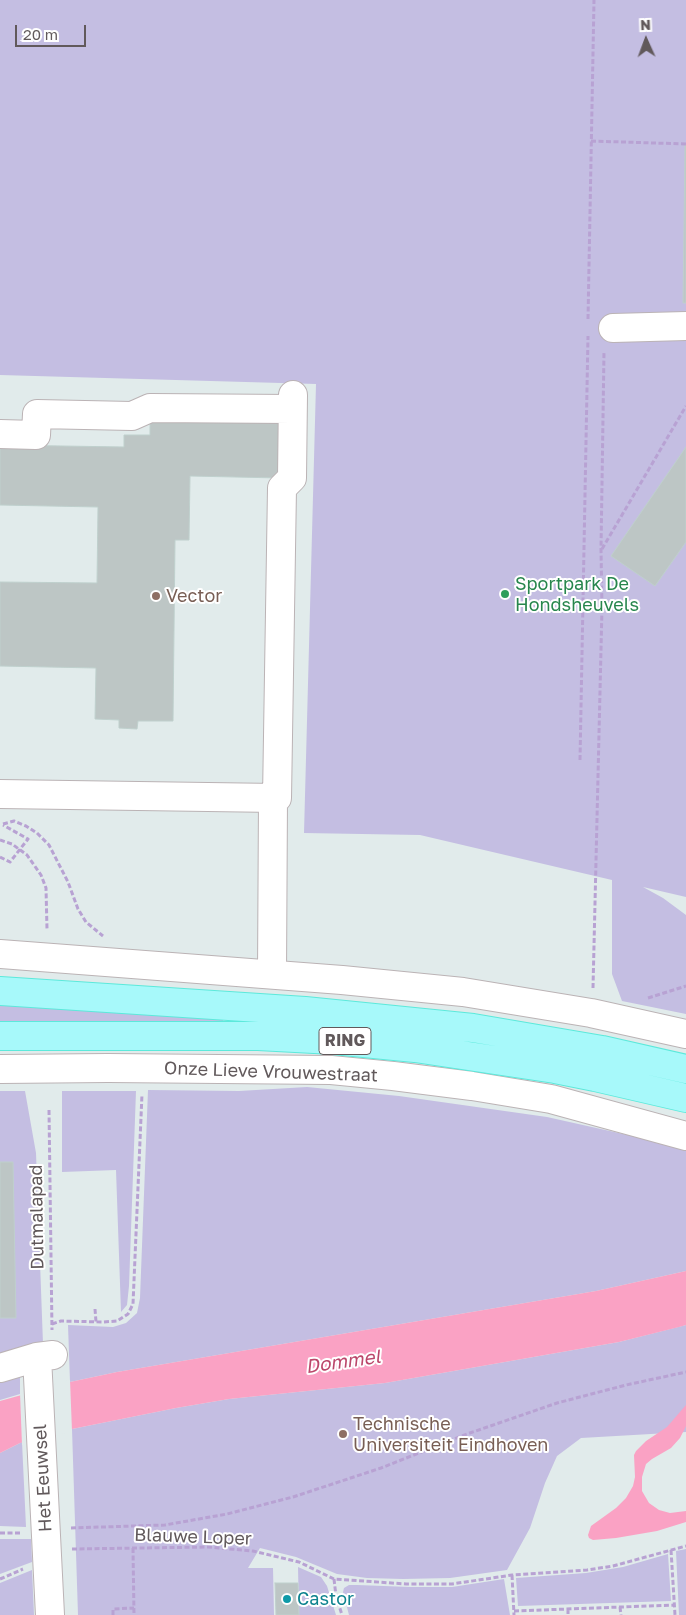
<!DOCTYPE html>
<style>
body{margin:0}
#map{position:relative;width:686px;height:1615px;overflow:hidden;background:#e1ebeb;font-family:"Golos Text",sans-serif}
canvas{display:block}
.north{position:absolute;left:621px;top:15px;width:50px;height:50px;-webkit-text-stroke:4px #fff;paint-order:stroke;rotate:358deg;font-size:14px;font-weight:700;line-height:20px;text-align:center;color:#61595b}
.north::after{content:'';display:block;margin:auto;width:18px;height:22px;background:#61595b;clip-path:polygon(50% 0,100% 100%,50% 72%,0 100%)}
.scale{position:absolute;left:15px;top:25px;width:71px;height:22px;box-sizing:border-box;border:2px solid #61595b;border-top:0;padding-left:6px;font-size:15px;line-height:18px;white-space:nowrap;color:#61595b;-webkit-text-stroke:4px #fff;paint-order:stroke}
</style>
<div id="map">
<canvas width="686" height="1615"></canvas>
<div class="north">N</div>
<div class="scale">20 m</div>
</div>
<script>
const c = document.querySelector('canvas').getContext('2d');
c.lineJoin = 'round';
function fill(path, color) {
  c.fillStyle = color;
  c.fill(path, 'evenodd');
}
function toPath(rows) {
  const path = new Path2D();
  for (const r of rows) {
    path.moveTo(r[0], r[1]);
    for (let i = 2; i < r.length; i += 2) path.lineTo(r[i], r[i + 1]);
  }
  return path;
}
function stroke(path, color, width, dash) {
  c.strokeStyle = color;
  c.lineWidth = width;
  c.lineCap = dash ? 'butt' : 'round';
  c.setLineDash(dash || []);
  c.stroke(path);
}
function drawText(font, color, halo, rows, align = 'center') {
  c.font = font + ' "Golos Text",sans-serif';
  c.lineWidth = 4;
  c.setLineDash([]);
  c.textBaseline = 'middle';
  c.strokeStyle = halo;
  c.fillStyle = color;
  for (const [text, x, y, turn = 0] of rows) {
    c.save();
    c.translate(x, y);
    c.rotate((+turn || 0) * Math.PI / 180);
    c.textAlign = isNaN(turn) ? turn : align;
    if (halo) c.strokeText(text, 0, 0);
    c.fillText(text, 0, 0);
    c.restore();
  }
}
fill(toPath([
 [0,0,686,0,686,897,643,887,663,898,686,915,686,1014,622,1001,612,974,612,880,420,835,304,833,316,384,0,375],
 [0,1003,223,1018,223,1024,0,1023],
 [307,1087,399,1096,547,1117,686,1148,686,1271,596,1291,117,1372,70,1382,68,1325,113,1327,126,1323,137,1313,140,1298,148,1090,239,1091],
 [0,1091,25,1091,36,1153,43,1344,20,1373,20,1394,0,1400],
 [62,1091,136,1091,129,1286,127,1305,121,1312,116,1170,62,1172],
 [686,1325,686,1432,581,1438,557,1456,545,1483,530,1528,507,1570,450,1578,403,1579,367,1578,337,1574,296,1557,260,1548,248,1568,273,1568,274,1615,78,1615,72,1429,176,1408,229,1399,385,1383,619,1342],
 [22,1442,26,1527,0,1526,0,1453],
 [0,1539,31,1539,32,1562,0,1574],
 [686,1549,686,1615,679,1615,676,1551],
 [668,1554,671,1601,518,1606,516,1578,586,1573,623,1567],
 [298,1567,321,1577,327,1586,336,1615,299,1615],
 [32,1570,34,1615,0,1615,0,1583],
 [504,1579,510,1615,349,1615,343,1592,344,1588,349,1585,357,1585,410,1587,452,1587]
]), '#c4bee2');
fill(toPath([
 [686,1271,686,1325,679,1327,619,1342,385,1383,229,1399,176,1408,72,1429,20,1443,0,1453,0,1401,18,1396,70,1382,117,1372,596,1291],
 [686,1405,686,1426,680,1438,671,1448,652,1459,646,1464,642,1477,642,1491,649,1503,659,1510,670,1513,686,1511,686,1522,657,1531,616,1538,593,1540,589,1538,588,1535,591,1526,616,1508,626,1498,633,1486,635,1477,634,1455,636,1451,646,1441,667,1427]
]), '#faa2c4');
fill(toPath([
 [70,1380,72,1431,22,1445,20,1393]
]), '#e1ebeb');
const building = toPath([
 [685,145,686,145,686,303,683,303,685,145],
 [150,413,281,416,280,478,190,476,189,540,175,540,173,721,138,721,137,729,119,728,119,720,95,719,96,668,0,666,0,582,97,583,98,507,0,505,0,445,124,447,124,435,150,435,150,413],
 [686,447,686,542,655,586,611,556,686,447],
 [0,1162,13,1162,16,1318,0,1318,0,1162],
 [275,1583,298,1583,299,1615,276,1615,275,1583]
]);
fill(building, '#bdc6c5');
stroke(building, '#bfd0cd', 1);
const minor = toPath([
 [613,328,686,326],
 [0,434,36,435,37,414,132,416,150,408,292,409],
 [0,794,277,798,282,488,292,478,293,395],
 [0,954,342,980,463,992,591,1013,686,1034],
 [272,974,273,798],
 [0,1069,108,1068,331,1070,393,1076,472,1086,551,1099,686,1136],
 [0,1368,37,1357],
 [50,1615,37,1357,53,1355]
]);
const major = toPath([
 [0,991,305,1011,473,1028,602,1050,686,1069],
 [0,1036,258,1036,333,1040,415,1048,555,1069,595,1077,686,1098]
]);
stroke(minor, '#bbb3b5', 30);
stroke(major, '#5ce9db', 30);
stroke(toPath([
 [591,141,686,144],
 [588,319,594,0],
 [602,549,686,406],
 [580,760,588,336],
 [3,824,14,821,26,826,37,833,49,845,68,882,78,909,86,922,103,936],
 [0,840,12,844,27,855,41,875,46,888,47,929],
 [0,857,10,862,28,839,3,825],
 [593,988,602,607,601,549,604,352],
 [648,998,686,986],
 [49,1110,52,1330],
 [95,1309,96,1322],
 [52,1324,61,1321,104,1322,117,1321,128,1314,133,1304,142,1094],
 [71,1528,165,1525,227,1514,293,1497,381,1468,467,1434,557,1403,626,1385,686,1372],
 [0,1533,22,1533],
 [133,1548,134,1615],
 [72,1549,208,1547,253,1551,299,1562,334,1579,406,1584,452,1584,512,1575,587,1570,613,1566,686,1546],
 [671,1550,675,1615],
 [512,1575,514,1615],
 [0,1579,23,1569],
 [334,1579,336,1596,342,1615],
 [620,1607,621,1615],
 [568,1609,568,1615],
 [514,1611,675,1605],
 [113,1615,113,1609,134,1608]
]), '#b8a2d3', 3, [5, 2.5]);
stroke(minor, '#fff', 28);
stroke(major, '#a7f9fa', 28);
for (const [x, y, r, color] of [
 [505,594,5,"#2e9e5b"],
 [156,596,5,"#8d6e63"],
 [343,1434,5,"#8d6e63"],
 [287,1599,5,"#0f9aa8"]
]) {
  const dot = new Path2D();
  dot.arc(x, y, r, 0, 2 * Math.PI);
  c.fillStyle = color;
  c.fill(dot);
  stroke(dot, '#fff', 2);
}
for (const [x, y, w] of [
 [345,1041,52]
]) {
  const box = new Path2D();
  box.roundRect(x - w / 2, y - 13.5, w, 27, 4);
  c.fillStyle = '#fff';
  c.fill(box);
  stroke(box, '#61595b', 1);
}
drawText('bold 16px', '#61595b', null, [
 ["RING",345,1041]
]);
drawText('18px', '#27864d', '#fff', [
 ["Sportpark De",515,584],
 ["Hondsheuvels",515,605]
], 'left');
drawText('18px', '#785e54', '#fff', [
 ["Vector",166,596],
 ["Technische",353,1424],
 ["Universiteit Eindhoven",353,1445]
], 'left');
drawText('18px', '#61595b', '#fff', [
 ["Onze Lieve Vrouwestraat",271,1072,2],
 ["Dutmalapad",37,1217,-91],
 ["Het Eeuwsel",43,1478,-93],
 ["Blauwe Loper",193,1537,2]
]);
drawText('18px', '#0d838f', '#fff', [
 ["Castor",297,1599]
], 'left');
drawText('italic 19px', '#bb476b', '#fff', [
 ["Dommel",343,1362,-8]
]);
</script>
